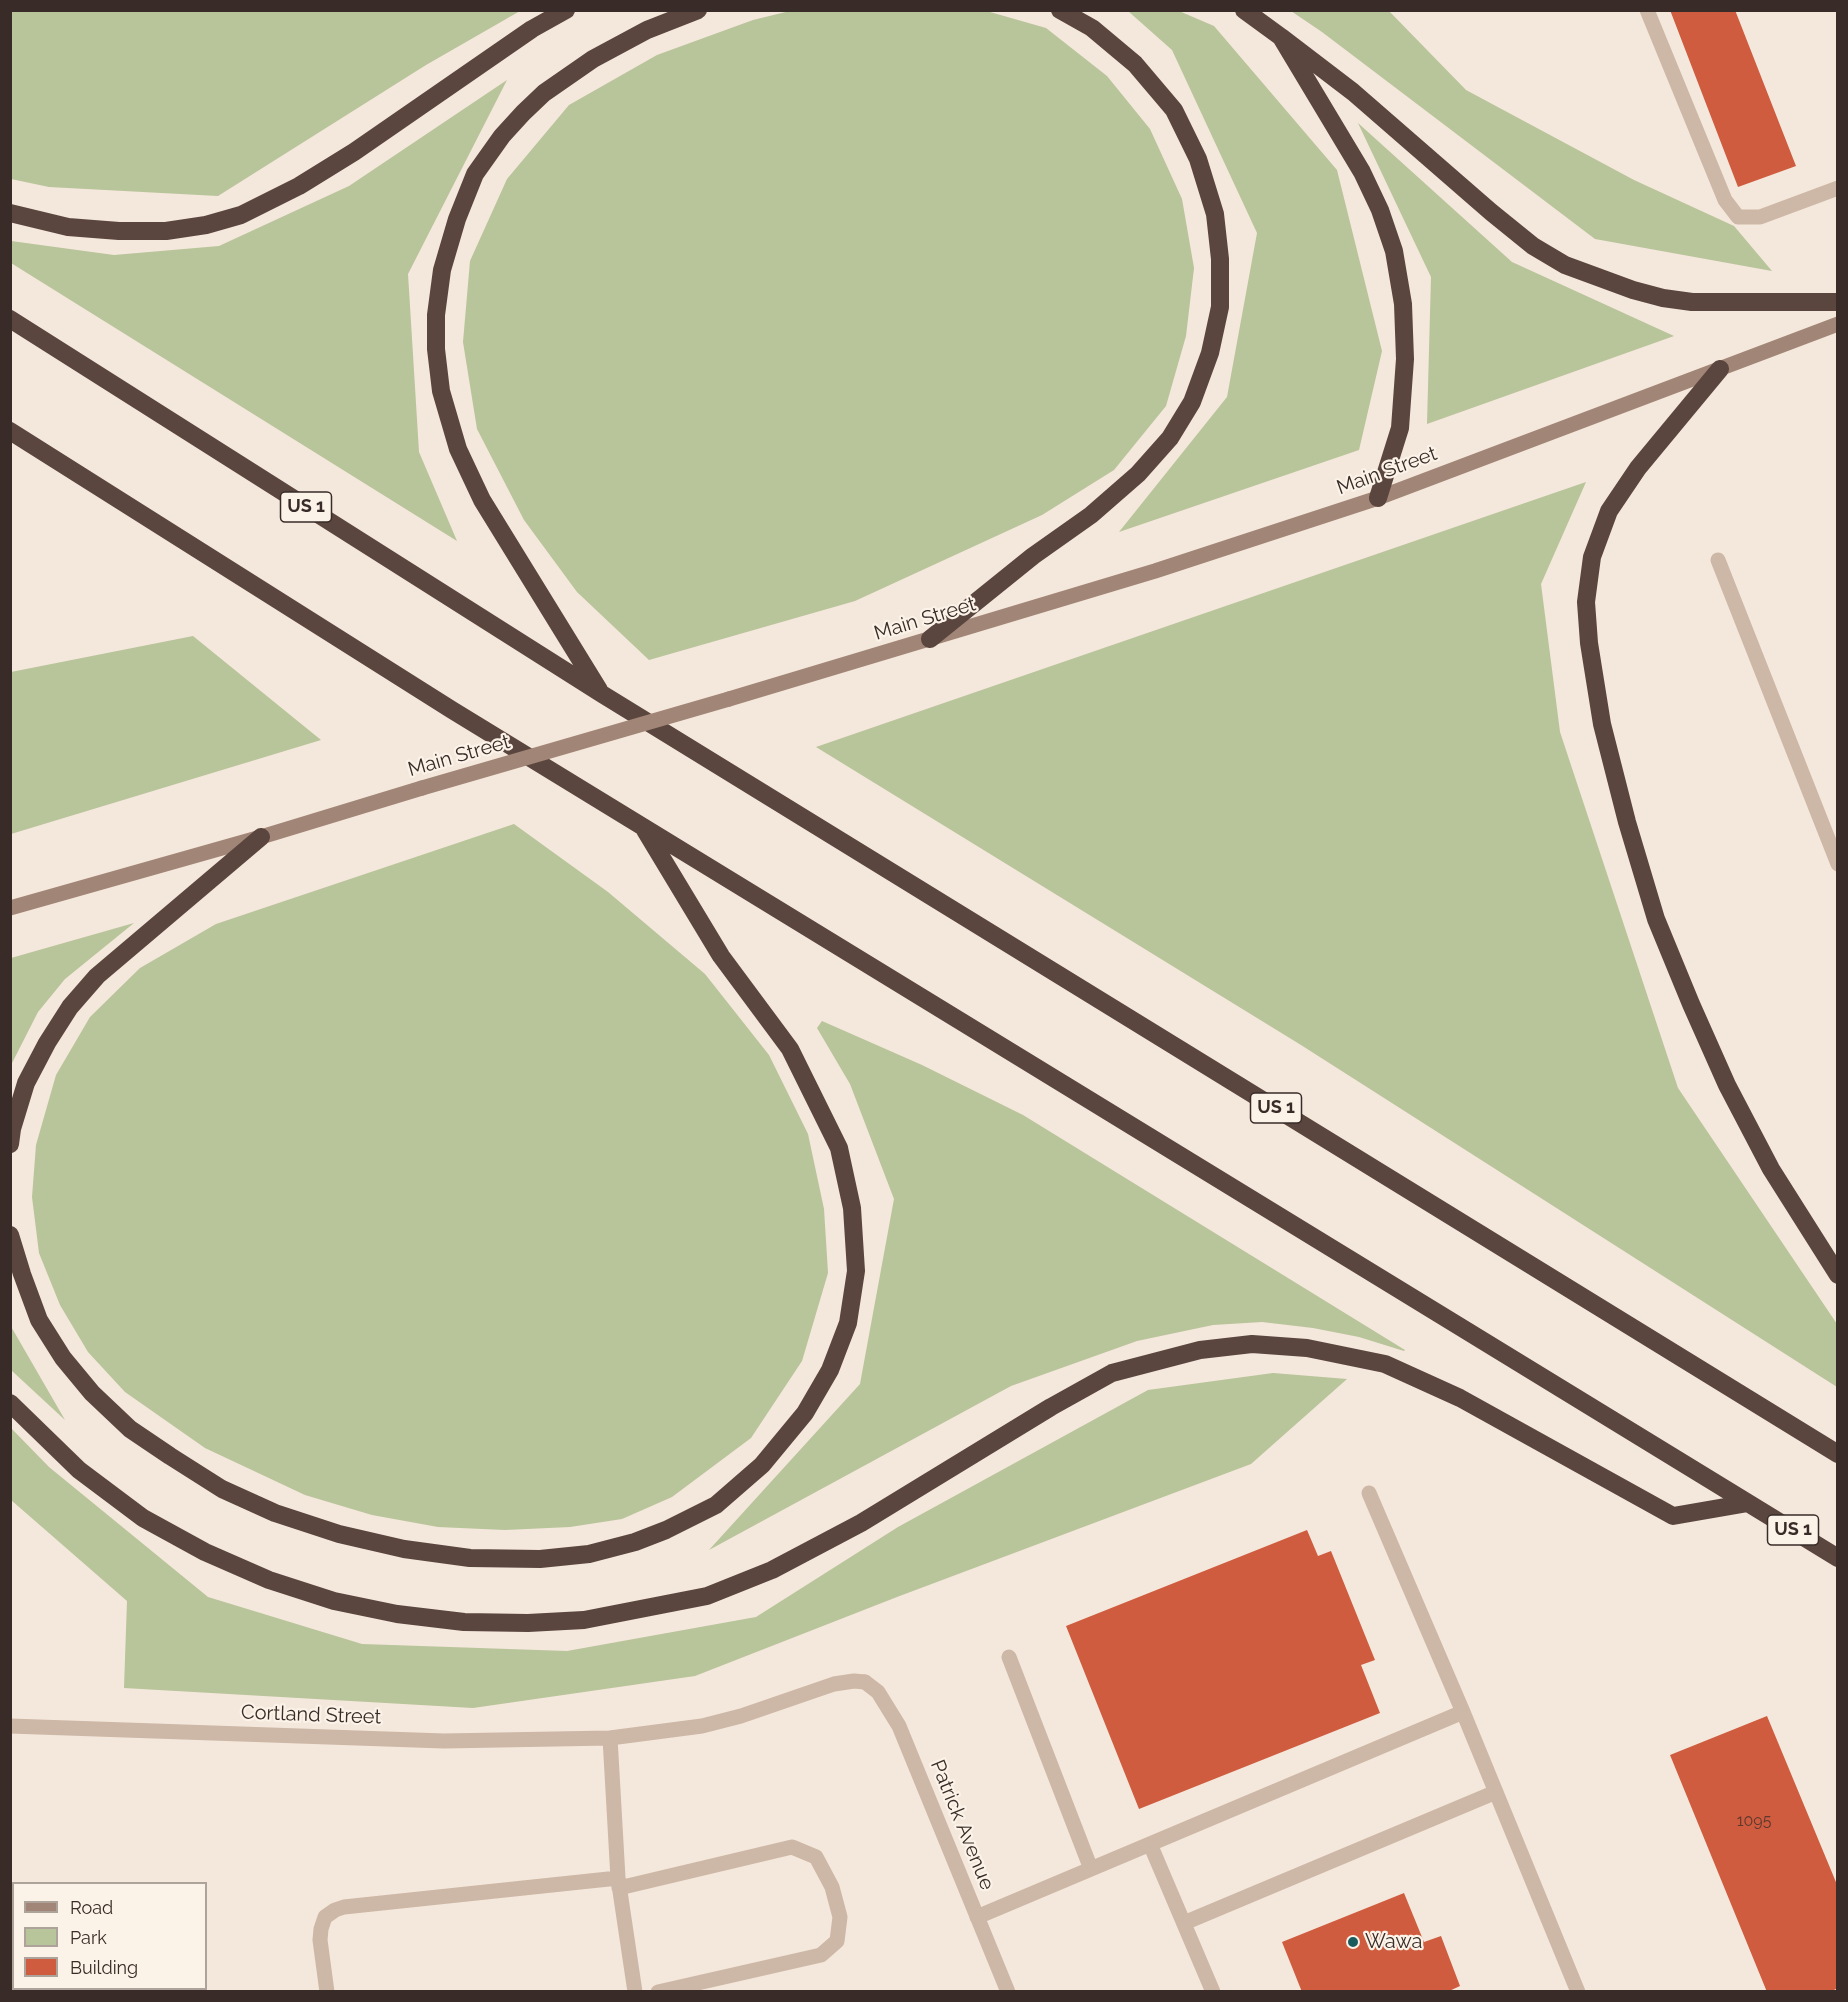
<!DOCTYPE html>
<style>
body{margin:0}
#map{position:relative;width:1848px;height:2002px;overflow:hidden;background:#f4e7db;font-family:Raleway,sans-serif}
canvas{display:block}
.frame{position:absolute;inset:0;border:12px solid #392c28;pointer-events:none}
.legend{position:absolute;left:12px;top:1882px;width:195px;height:108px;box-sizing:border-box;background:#fbf2e8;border:2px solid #ada39b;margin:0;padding:8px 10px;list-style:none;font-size:18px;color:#392c28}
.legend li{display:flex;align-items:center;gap:12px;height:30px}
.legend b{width:30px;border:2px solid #ada39b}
</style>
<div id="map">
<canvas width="1848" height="2002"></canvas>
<div class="frame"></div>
<ul class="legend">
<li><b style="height:8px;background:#a18577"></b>Road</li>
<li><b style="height:16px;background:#b8c49a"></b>Park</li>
<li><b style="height:16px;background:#cf5c3f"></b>Building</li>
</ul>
</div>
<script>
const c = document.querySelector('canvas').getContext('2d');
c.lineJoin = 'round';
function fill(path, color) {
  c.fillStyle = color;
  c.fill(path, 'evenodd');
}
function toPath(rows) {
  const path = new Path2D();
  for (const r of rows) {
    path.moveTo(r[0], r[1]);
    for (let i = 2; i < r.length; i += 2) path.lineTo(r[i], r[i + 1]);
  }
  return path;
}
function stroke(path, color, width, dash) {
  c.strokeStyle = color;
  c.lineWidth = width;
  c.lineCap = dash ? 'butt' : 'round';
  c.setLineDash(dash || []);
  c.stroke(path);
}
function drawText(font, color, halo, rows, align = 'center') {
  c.font = font + ' Raleway,sans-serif';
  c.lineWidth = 4.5;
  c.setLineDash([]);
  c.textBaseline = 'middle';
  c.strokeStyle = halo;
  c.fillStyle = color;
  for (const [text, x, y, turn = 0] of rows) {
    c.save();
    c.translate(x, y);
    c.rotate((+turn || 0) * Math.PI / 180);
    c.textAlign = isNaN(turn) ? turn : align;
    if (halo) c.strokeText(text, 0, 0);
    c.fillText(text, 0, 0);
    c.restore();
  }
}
fill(toPath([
 [11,10,520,10,520,11,426,65,218,196,49,187,11,179],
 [983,10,1046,28,1107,76,1150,129,1182,199,1194,268,1186,336,1166,406,1114,470,1042,515,855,601,649,660,577,592,524,520,477,429,463,342,470,261,507,179,569,105,657,55,753,20,794,10],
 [1128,11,1179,11,1214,26,1337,170,1382,351,1359,450,1119,532,1227,397,1257,233,1172,50],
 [1291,11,1389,11,1466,90,1634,180,1734,226,1772,271,1595,239,1322,32],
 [507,80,408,274,419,452,457,541,11,263,11,241,114,255,219,246,349,186],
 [1358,123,1512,262,1674,336,1427,424,1431,277],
 [1586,482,1541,584,1560,732,1678,1088,1837,1324,1837,1387,1301,1045,816,747],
 [193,636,321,740,11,834,11,672],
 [514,824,608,892,705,974,769,1055,808,1134,824,1209,828,1273,802,1361,751,1438,672,1497,622,1519,570,1527,505,1530,438,1527,372,1515,305,1495,205,1448,125,1392,88,1352,60,1305,39,1253,32,1197,36,1145,56,1075,90,1017,140,968,216,924],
 [134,923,65,979,38,1012,11,1065,11,958],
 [822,1021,922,1065,1023,1115,1405,1350,1404,1351,1359,1337,1313,1328,1262,1322,1213,1325,1137,1341,1011,1386,709,1550,860,1384,894,1199,850,1084,817,1028],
 [10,1325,13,1330,65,1420,11,1370],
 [1273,1373,1347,1379,1251,1464,897,1597,695,1676,473,1708,124,1688,127,1601,11,1500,11,1428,49,1467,208,1597,362,1644,567,1651,756,1617,898,1527,1148,1390]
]), '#b8c49a');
fill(toPath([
 [1670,10,1735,10,1796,166,1738,187],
 [1307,1530,1318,1556,1331,1551,1375,1660,1361,1665,1380,1713,1139,1809,1066,1626],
 [1767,1716,1838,1887,1838,1988,1830,1992,1767,1992,1670,1755],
 [1404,1893,1424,1942,1441,1936,1460,1986,1447,1992,1302,1992,1282,1942]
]), '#cf5c3f');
stroke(toPath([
 [1647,10,1725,200,1738,217,1760,217,1838,188],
 [1718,560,1838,864],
 [1369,1493,1463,1712,1578,1992],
 [1009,1657,1091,1869],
 [10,1726,444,1741,610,1738],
 [1150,1844,1213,1992],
 [619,1888,792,1847,816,1857,832,1887,840,1917,837,1941,821,1955,658,1992],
 [977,1917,1463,1712],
 [1184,1923,1496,1792],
 [327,1992,320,1940,321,1929,325,1917,335,1910,344,1907,618,1878],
 [635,1992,618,1878,610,1738,702,1726,741,1716,834,1684,854,1681,865,1682]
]), '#cdb7a6', 15);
stroke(toPath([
 [865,1682,878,1692,899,1726,1008,1992]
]), '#cdb7a6', 15);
stroke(toPath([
 [729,699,1155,571,1378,498,1838,324],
 [10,908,261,837,422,788]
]), '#a18577', 15);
stroke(toPath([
 [1244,10,1281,37,1362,172,1380,210,1394,251,1403,304,1405,359,1400,428,1378,498],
 [1281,37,1353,92,1491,212,1533,246,1565,265,1633,290,1663,298,1692,302,1838,302],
 [10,213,68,227,119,231,166,231,206,225,241,215,299,186,354,152,532,29,566,10],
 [10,319,602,694,1838,1454],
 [1720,369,1638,468,1609,511,1592,557,1586,602,1589,643,1602,724,1627,822,1656,919,1691,1004,1727,1085,1771,1169,1838,1275],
 [10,431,452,710,1838,1558],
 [930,639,1033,556,1091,515,1138,474,1170,438,1192,402,1210,353,1220,307,1220,259,1215,214,1198,159,1174,110,1135,64,1092,28,1060,10],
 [599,690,482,500,458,449,441,391,436,349,436,315,442,270,457,219,475,174,502,136,523,113,544,93,593,59,647,30,698,10],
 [10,1144,12,1129,26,1083,47,1043,70,1007,97,976,261,837],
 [10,1235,22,1274,39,1320,63,1358,92,1393,130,1429,170,1456,222,1489,275,1513,339,1534,404,1549,470,1558,540,1559,589,1554,635,1542,666,1530,716,1505,762,1465,805,1413,830,1370,848,1323,856,1271,852,1208,839,1148,790,1049,721,956,645,830],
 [10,1403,79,1470,143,1518,205,1552,269,1580,334,1601,397,1614,464,1622,528,1623,584,1620,707,1596,772,1570,861,1523,1051,1407,1112,1373,1200,1350,1252,1344,1307,1348,1385,1364,1460,1398,1673,1516,1748,1503]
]), '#5a463e', 18);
stroke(toPath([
 [422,788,729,699]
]), '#a18577', 15);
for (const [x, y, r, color] of [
 [1353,1942,6,"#1a5b5d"]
]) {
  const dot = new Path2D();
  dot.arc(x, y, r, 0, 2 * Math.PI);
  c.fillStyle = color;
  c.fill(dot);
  stroke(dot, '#fbf2e8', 2);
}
drawText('16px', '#5e382e', null, [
 ["1095",1754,1821]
]);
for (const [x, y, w] of [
 [306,507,51],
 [1276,1108,51],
 [1793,1530,51]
]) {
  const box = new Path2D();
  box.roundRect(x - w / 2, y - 15, w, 30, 4.5);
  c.fillStyle = '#fbf2e8';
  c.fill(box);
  stroke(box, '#392c28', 1.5);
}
drawText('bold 18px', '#392c28', null, [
 ["US 1",306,507],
 ["US 1",1276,1108],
 ["US 1",1793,1530]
]);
drawText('20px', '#392c28', '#fbf2e8', [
 ["Main Street",1387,471,-20],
 ["Main Street",925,619,-17],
 ["Main Street",459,756,-16],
 ["Cortland Street",311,1715,2],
 ["Patrick Avenue",962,1825,68]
]);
drawText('20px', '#392c28', '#fbf2e8', [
 ["Wawa",1365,1942]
], 'left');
</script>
